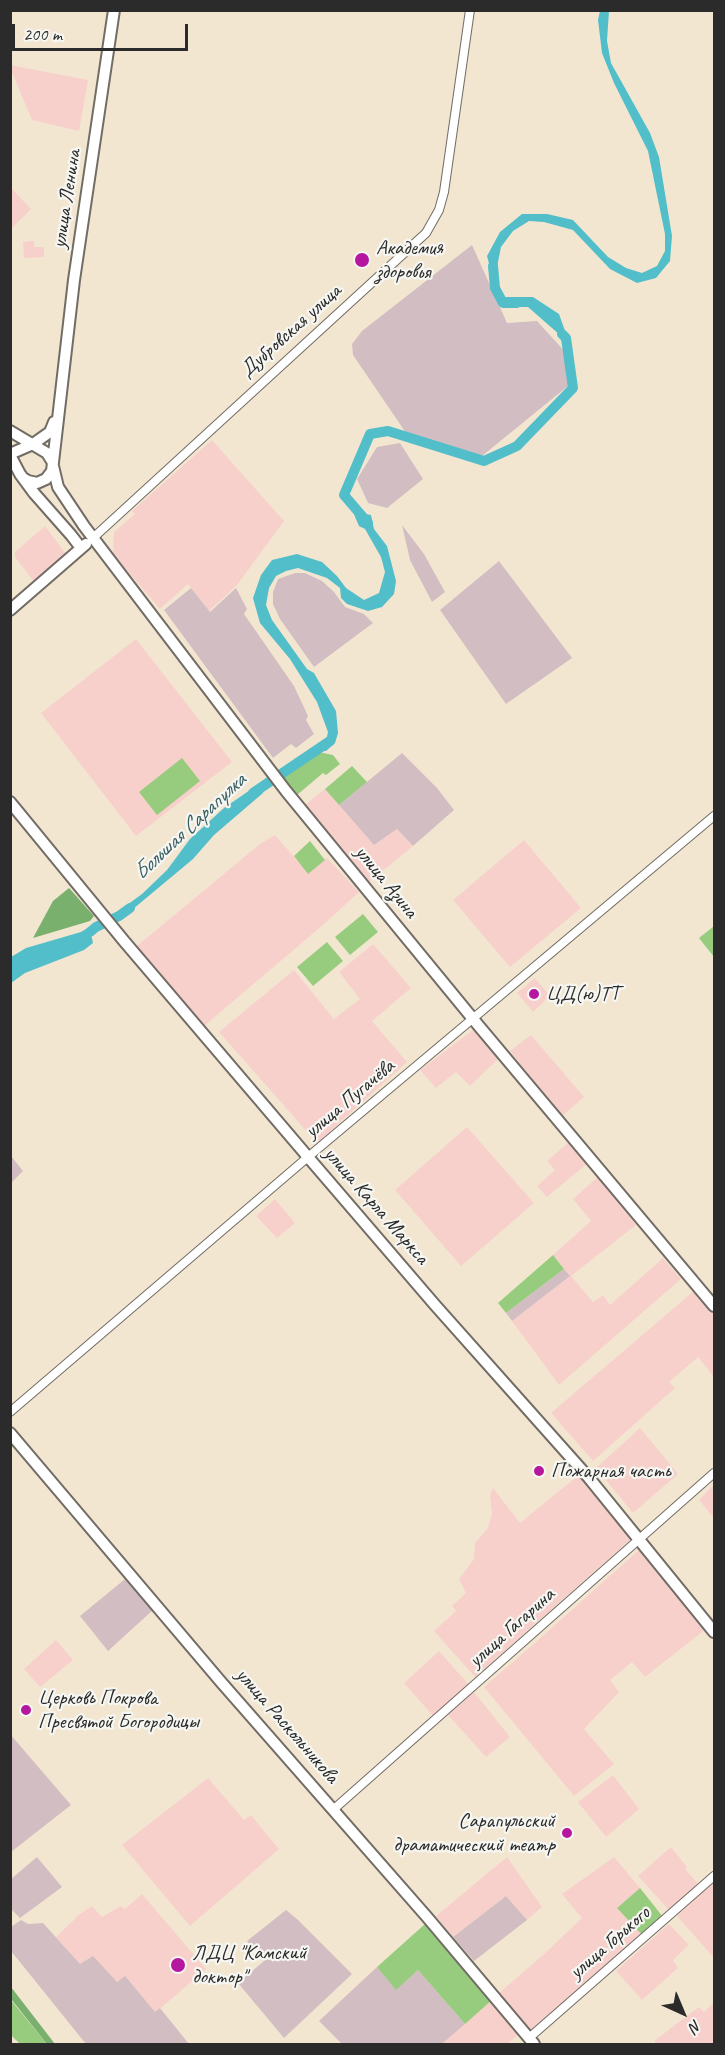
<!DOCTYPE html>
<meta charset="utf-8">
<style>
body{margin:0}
#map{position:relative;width:725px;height:2055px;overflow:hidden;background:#f3e6d1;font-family:Caveat,sans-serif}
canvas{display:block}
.frame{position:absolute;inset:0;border:12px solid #2b2b2b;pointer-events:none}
.north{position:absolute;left:653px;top:1983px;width:60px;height:60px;-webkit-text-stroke:4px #f6f6f2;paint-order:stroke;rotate:136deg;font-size:16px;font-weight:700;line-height:24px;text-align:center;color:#2b2b2b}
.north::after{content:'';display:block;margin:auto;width:21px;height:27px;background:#2b2b2b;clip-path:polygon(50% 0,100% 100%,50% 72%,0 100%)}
.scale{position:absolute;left:12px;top:24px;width:176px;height:27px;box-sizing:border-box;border:3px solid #2b2b2b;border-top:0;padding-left:8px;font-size:18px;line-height:21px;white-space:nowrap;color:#2b2b2b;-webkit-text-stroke:4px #f6f6f2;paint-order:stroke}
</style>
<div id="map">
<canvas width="725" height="2055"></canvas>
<div class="frame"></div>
<div class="north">N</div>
<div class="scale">200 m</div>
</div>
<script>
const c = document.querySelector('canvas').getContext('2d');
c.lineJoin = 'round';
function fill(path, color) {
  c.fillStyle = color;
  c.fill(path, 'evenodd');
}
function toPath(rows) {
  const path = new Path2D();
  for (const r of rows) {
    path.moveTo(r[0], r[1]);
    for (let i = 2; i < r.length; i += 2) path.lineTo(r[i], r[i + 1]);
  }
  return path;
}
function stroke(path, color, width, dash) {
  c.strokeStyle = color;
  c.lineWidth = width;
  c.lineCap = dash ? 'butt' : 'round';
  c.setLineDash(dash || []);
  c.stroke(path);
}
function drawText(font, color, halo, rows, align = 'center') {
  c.font = font + ' Caveat,sans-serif';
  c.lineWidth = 4.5;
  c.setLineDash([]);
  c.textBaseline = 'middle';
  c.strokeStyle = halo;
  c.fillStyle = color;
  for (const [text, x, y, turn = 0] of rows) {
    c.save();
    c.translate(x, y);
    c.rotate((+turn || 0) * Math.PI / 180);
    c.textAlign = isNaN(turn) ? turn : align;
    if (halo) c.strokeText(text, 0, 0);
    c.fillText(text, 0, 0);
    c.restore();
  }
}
fill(toPath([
 [10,65,88,80,79,131,32,120,11,70],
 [11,188,31,209,11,229],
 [34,241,34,247,44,247,44,257,24,258,23,242],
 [212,440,284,521,237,585,209,611,188,584,160,609,113,554,114,532,135,514,132,511],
 [45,526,66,554,35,583,15,557,15,552],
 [136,639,232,762,136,836,41,713],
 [325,789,374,845,397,829,413,846,369,882,305,805],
 [275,835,308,873,327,858,359,892,323,925,204,1026,137,946,260,844],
 [524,840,581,908,510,967,453,900],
 [373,944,411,988,372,1021,407,1062,317,1143,219,1032,294,970,334,1019,360,999,339,972],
 [535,978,550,996,533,1012,517,993],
 [473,1030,498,1059,470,1086,456,1072,436,1088,420,1070],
 [531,1035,584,1097,562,1116,510,1051],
 [467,1127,534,1203,461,1266,395,1190],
 [570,1141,589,1162,547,1197,537,1186,555,1170,547,1161],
 [599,1176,636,1225,571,1276,593,1302,603,1295,610,1305,663,1258,681,1279,559,1385,512,1321,570,1276,553,1255,591,1221,573,1199],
 [275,1199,295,1223,277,1238,256,1216],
 [695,1290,714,1313,714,1377,698,1357,669,1382,675,1388,593,1461,551,1413],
 [640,1428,678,1474,633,1513,596,1468],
 [580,1474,632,1538,475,1677,434,1631,456,1611,452,1606,466,1593,459,1579,474,1559,475,1543,488,1528,492,1513,490,1496,493,1488,520,1523],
 [714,1485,714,1518,699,1500],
 [640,1549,707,1628,645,1677,632,1662,610,1680,619,1692,584,1729,614,1764,574,1796,484,1687,536,1642],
 [56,1640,73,1660,40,1687,24,1669],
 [439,1651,470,1686,434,1717,404,1683],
 [474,1692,510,1737,486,1757,448,1715],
 [613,1775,639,1809,606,1837,578,1802],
 [208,1778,244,1820,251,1815,279,1849,190,1926,122,1845],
 [671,1847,687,1867,685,1869,699,1885,669,1910,638,1876],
 [507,1857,542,1907,527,1920,506,1896,453,1937,436,1916],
 [614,1857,640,1888,617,1908,643,1936,530,2032,498,1994,543,1955,582,1918,562,1894],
 [714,1882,714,1958,677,1916],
 [142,1894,206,1969,155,2013,125,1977,117,1982,80,1965,56,1937,80,1914,92,1906,102,1917,121,1906,125,1909],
 [669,1924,689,1945,673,1960,678,1968,642,2000,616,1971],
 [492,2000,521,2033,507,2044,444,2044,443,2043],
 [714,2002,714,2044,657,2044,654,2041,699,2007,704,2012]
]), '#f7d0cb');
fill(toPath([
 [472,245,507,323,537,321,568,355,568,386,482,456,406,433,353,355,352,344,362,331],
 [400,443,423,479,387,508,368,503,357,479,377,447],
 [402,525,424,554,445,592,432,602,410,560],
 [499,561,572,658,506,704,440,610],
 [295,573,305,573,322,581,334,592,345,607,364,614,373,623,314,667,280,619,273,604,273,592,278,579],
 [191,588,210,612,236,588,247,609,244,614,294,686,308,716,306,720,314,734,296,748,291,744,273,758,164,610],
 [402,753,437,788,454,810,413,846,397,829,374,845,339,805],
 [11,1156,23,1171,11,1183,10,1183],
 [564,1269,570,1276,512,1321,506,1313],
 [125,1579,153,1610,108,1651,80,1616],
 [10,1734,71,1805,11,1852,10,1852],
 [37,1857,62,1887,20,1918,11,1909,11,1879],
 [506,1896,527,1920,474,1961,453,1937],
 [286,1910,298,1920,352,1974,284,2038,238,1983,264,1961,247,1941],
 [21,1920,28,1924,43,1923,80,1964,93,1956,117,1982,125,1976,155,2012,160,2008,189,2044,86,2044,11,1951,11,1927],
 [377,1967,396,1989,418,1970,465,2024,443,2043,444,2044,342,2044,319,2021]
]), '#d2bec2');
fill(toPath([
 [318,752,333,755,340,764,326,775,323,773,297,795,281,777],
 [182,758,200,781,157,815,139,792],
 [352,766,367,782,339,805,325,789],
 [310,841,325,860,308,874,294,856],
 [363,914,378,932,350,955,335,937],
 [714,926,714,957,699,938],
 [327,942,343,961,313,986,297,967],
 [553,1255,564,1269,506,1313,498,1303],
 [640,1888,663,1917,643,1936,617,1908],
 [425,1924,492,2000,465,2024,418,1970,396,1990,377,1967],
 [10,1999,47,2044,20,2044,11,2035]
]), '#97cc7e');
fill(toPath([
 [69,888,94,916,90,921,33,938,53,901],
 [10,1987,11,1987,55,2044,47,2044,11,1999]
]), '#79b06d');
fill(toPath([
 [600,11,609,11,607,41,611,63,650,133,659,157,672,236,670,261,656,278,637,283,610,269,573,230,544,222,529,221,513,231,501,247,494,282,487,256,500,232,522,214,547,214,573,220,608,257,626,268,642,273,657,266,665,251,665,234,648,151,614,83,602,53,598,20],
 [501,297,533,297,559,314,570,345,563,346,560,335,528,307,504,307],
 [353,512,371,515,374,529,387,546,396,581,394,594,382,607,368,611,347,604,341,598,340,588,327,578,298,568,286,571,276,576,269,588,266,605,272,620,307,669,314,673,336,711,338,733,335,743,326,751,319,750,317,746,326,741,328,732,317,702,290,659,260,623,253,598,261,575,272,560,297,554,322,562,337,576,346,588,364,600,379,593,385,572,381,557,365,529,359,526],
 [263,781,263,793,214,835,193,859,121,919,116,913,142,894,167,870,190,839,224,808],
 [99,921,103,925,91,934,93,943,84,950,25,973,11,983,11,957,26,948,81,932]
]), '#51bec9');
stroke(toPath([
 [493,266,495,288,503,303,517,303],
 [368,523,344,495,370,434,388,431,484,461,517,446,573,388,566,338,562,334],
 [253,793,330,741],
 [90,932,96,927,119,916,130,908]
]), '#51bec9', 10);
const minor = toPath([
 [93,538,426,233,439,210,444,192,470,10],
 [10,1412,308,1157,714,816],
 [334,1809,714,1473],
 [529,2038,714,1876]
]);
const major = toPath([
 [10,431,47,453,52,461],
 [10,454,33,444,50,432,54,422],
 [10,455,20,474,34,493,71,535,81,548],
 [53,466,58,487,84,526,286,791,478,1025,714,1306],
 [23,478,28,481,37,483,46,479,52,471,74,280,114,10],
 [10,610,86,544],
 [10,802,124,941,308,1157,435,1305,589,1478,714,1632],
 [10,1433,221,1682,427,1917,534,2044]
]);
stroke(minor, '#716c65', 10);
stroke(major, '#716c65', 14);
stroke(minor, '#fff', 8);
stroke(major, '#fff', 10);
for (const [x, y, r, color] of [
 [362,260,8,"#b5179e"],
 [534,994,6,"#b5179e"],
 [539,1471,6,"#b5179e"],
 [26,1710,6,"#b5179e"],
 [567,1833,6,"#b5179e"],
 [178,1965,8,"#b5179e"]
]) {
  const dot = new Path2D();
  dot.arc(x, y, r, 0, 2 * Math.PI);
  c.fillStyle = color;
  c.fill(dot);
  stroke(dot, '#f6f6f2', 2);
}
drawText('21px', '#2b2b2b', '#f6f6f2', [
 ["улица Ленина",67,199,-81],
 ["Дубровская улица",291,331,-42],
 ["улица Азина",386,882,51],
 ["улица Пугачёва",350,1099,-40],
 ["улица Карла Маркса",376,1206,49],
 ["улица Гагарина",512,1628,-42],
 ["улица Раскольникова",287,1726,49],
 ["улица Горького",610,1943,-41]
]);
drawText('21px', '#2b2b2b', '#f6f6f2', [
 ["Академия",376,248],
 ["здоровья",376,272],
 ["ЦД(ю)ТТ",546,994],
 ["Пожарная часть",551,1471],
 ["Церковь Покрова",38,1698],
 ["Пресвятой Богородицы",38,1722],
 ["Сарапульский",555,1821,"right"],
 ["драматический театр",555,1845,"right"],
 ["ЛДЦ \"Камский",192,1953],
 ["доктор\"",192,1977]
], 'left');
drawText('italic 22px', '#385e62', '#f6f6f2', [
 ["Большая Сарапулка",190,827,-43]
]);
</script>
